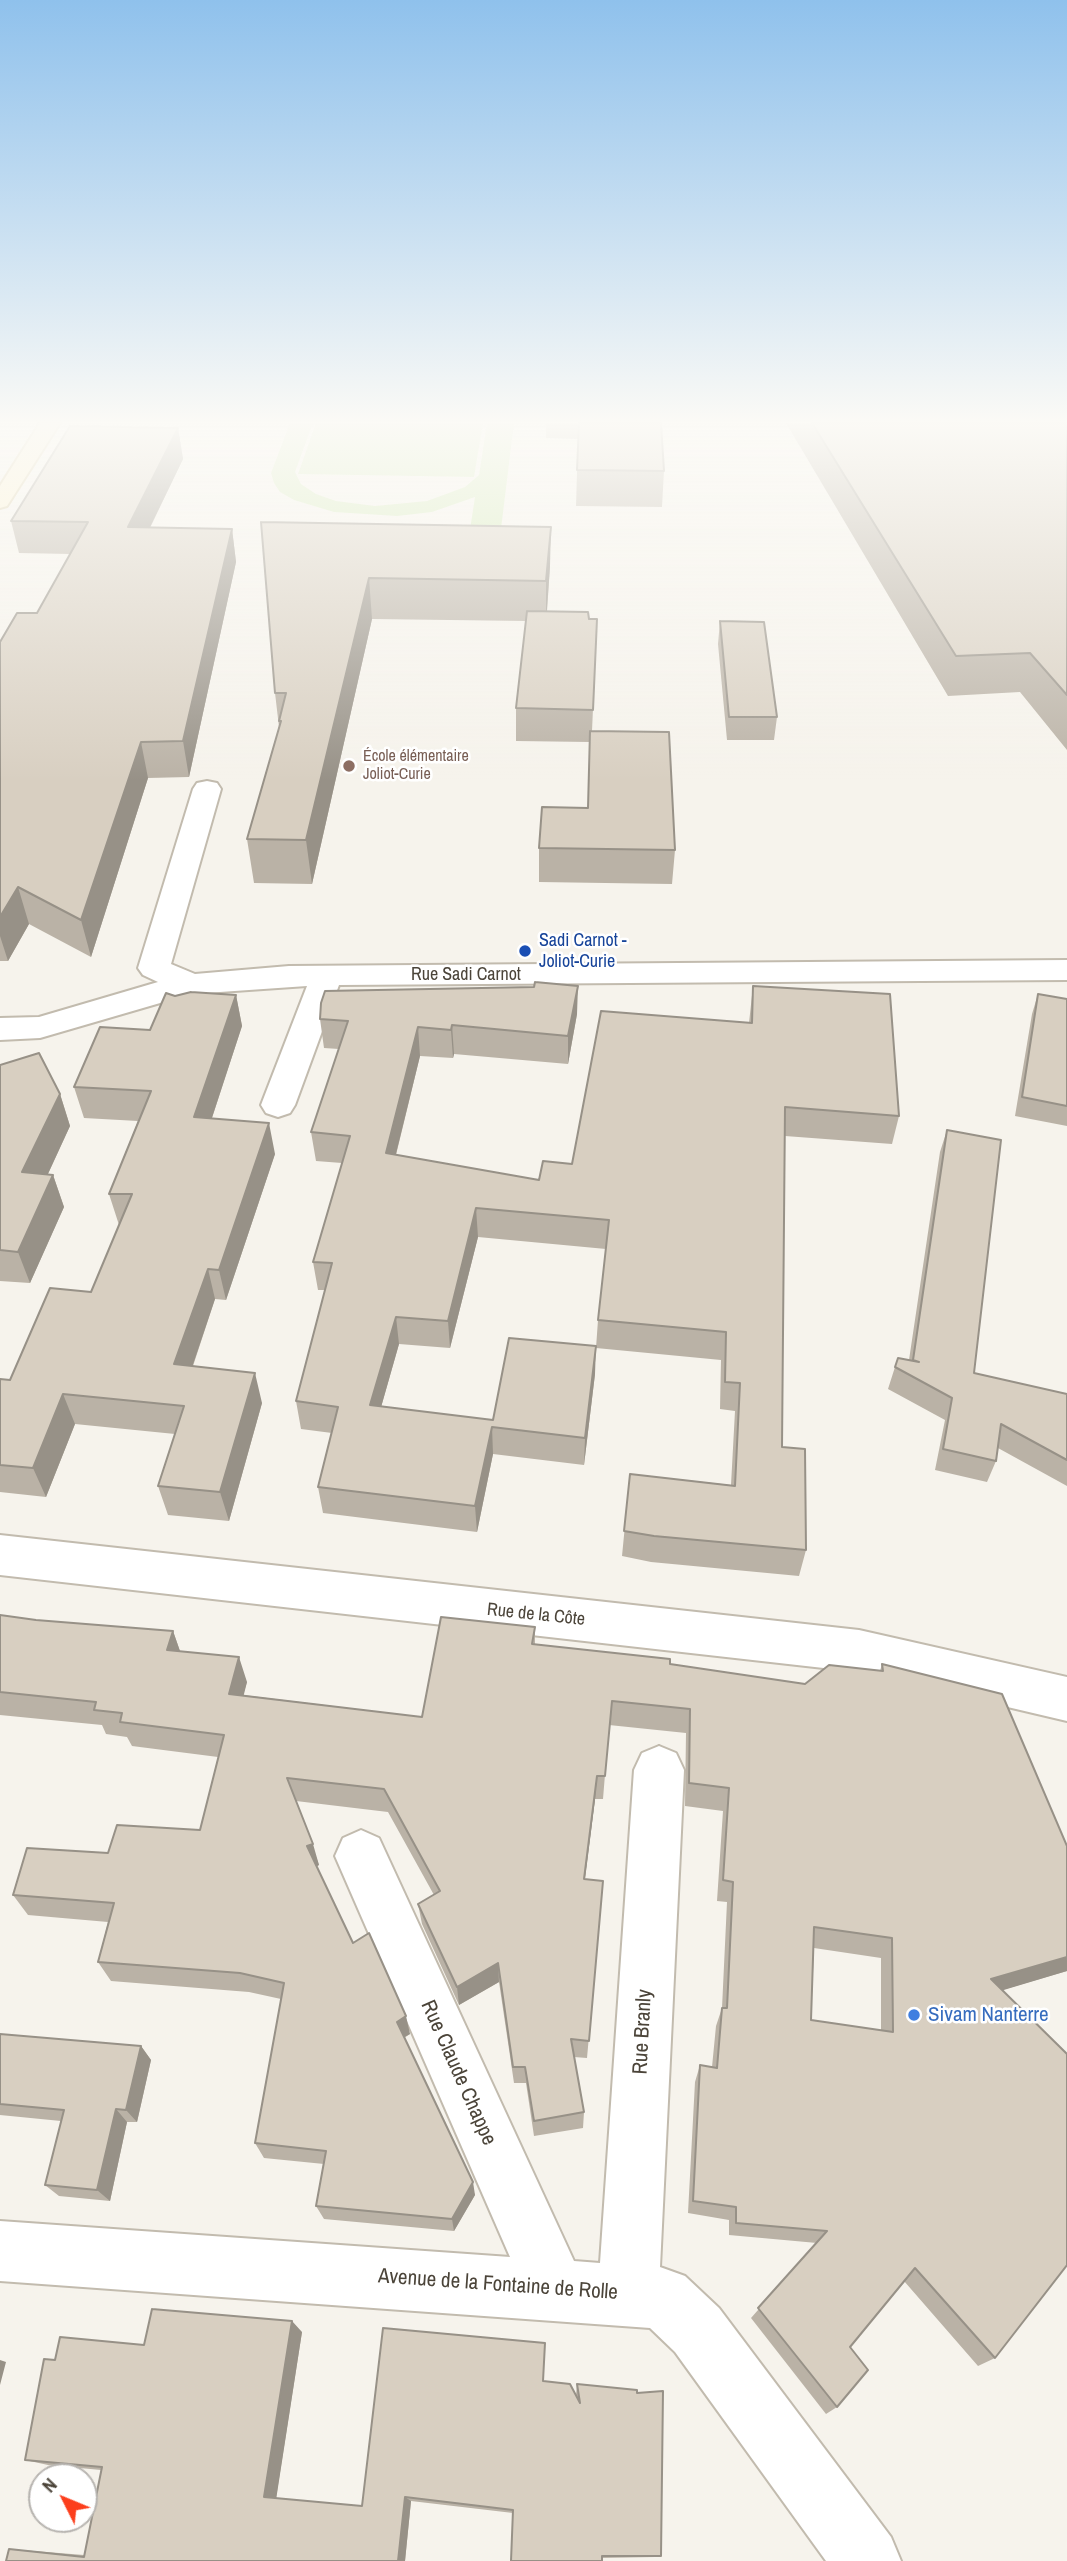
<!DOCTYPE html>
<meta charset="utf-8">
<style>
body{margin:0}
#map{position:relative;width:1067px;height:2561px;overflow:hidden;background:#f6f3ec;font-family:"Archivo Narrow",sans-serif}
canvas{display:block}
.north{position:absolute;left:28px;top:2463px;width:70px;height:70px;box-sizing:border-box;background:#fff;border:2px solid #b7b4b0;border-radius:50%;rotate:313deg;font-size:19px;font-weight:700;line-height:28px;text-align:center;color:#4b4439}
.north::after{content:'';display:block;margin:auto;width:24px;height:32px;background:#fc3f1d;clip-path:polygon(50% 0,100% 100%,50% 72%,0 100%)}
</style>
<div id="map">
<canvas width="1067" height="2561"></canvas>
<div class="north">N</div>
</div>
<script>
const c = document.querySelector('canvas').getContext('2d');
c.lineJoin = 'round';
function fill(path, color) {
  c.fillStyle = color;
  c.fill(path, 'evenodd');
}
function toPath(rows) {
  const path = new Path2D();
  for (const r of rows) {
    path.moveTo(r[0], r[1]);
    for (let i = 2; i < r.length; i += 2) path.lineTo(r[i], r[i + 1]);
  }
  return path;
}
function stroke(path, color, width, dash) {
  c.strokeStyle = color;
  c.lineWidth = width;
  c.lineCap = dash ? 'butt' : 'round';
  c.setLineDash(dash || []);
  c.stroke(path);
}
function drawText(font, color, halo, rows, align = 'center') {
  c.font = font + ' "Archivo Narrow",sans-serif';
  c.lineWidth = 5;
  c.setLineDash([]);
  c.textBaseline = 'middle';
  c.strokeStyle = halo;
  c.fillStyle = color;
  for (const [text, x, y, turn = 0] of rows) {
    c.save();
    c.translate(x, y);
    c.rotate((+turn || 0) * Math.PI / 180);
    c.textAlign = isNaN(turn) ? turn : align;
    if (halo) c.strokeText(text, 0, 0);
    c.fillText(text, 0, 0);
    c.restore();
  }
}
fill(toPath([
 [290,423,313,423,295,472,301,484,316,494,336,501,375,506,427,501,465,487,479,475,487,423,514,423,500,537,469,536,475,497,432,512,397,516,334,512,294,500,280,492,274,483,271,473],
 [316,423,483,423,474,477,298,474]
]), '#d2eab5');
const street = toPath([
 [207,781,217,783,221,789,171,964,195,974,289,966,1067,960,1067,980,339,985,295,1105,290,1113,278,1117,266,1113,261,1105,307,986,191,994,40,1038,0,1040,0,1018,39,1017,158,982,143,975,138,968,193,789,197,783,207,781],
 [0,1535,859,1630,1067,1677,1067,1721,859,1672,0,1575,0,1535],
 [659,1746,676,1753,684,1770,660,2267,685,2276,719,2308,891,2537,901,2561,826,2561,675,2352,650,2328,0,2281,0,2221,510,2257,335,1856,343,1838,361,1830,379,1838,574,2261,600,2263,634,1770,642,1753,659,1746]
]);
const secondary = toPath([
 [40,423,60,423,7,506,0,508,0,486,40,423]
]);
stroke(street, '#c2bbae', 4);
stroke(secondary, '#d6c79b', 4);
fill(street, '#fff');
fill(secondary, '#fff3cd');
fill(toPath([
 [546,423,661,423,664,471,662,507,576,506,578,439,546,438],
 [786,423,1067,423,1067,750,1020,692,948,696],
 [178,428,183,459,150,528,232,529,236,562,189,777,148,778,91,957,29,924,8,961,0,961,0,642,37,613,70,554,19,553,11,521],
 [261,522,550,566,547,612,589,619,597,619,592,731,675,850,672,884,539,882,539,848,588,808,590,742,516,741,516,708,526,621,372,619,312,884,254,883,247,839,279,727,275,693],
 [720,621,777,717,774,740,727,740,718,644],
 [753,986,899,1116,892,1144,785,1136,782,1447,806,1550,799,1576,651,1562,622,1556,630,1474,731,1485,735,1411,720,1409,721,1360,596,1348,598,1320,606,1249,478,1237,450,1348,399,1344,381,1407,493,1420,595,1374,584,1465,493,1454,477,1532,323,1513,318,1487,332,1433,301,1429,296,1401,325,1290,318,1290,313,1262,342,1163,316,1161,311,1132,339,1049,324,1048,320,1019,577,1014,568,1064,454,1054,453,1058,420,1056,396,1155,539,1180,572,1164,749,1023],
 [1038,994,1067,999,1067,1126,1015,1116,1032,1014],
 [236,995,242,1026,212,1118,275,1154,226,1300,215,1299,193,1366,262,1403,229,1521,168,1515,158,1486,175,1434,75,1424,46,1497,0,1492,0,1379,10,1380,91,1292,119,1225,109,1194,138,1121,84,1118,74,1087,150,1030,175,996],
 [0,1065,60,1094,70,1126,48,1174,53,1175,64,1207,30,1283,0,1281],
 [947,1130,974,1373,1067,1394,1067,1486,998,1448,996,1461,987,1482,935,1470,945,1420,888,1389,895,1367,909,1360,940,1152],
 [0,1615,36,1620,173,1631,180,1651,247,1682,243,1695,422,1717,535,1627,535,1644,805,1684,880,1671,882,1664,1067,1846,1067,1971,1002,1990,995,2358,978,2366,904,2281,850,2347,837,2407,826,2414,751,2318,817,2243,729,2235,729,2220,688,2213,695,2082,700,2065,712,2067,716,2026,722,2008,727,1902,717,1901,723,1811,685,1806,686,1733,609,1725,603,1799,595,1799,585,1879,603,1881,587,2058,574,2057,584,2112,583,2128,534,2136,526,2083,514,2083,499,1982,459,2005,422,1924,418,1904,434,1895,388,1812,296,1801,319,1865,316,1867,353,1943,410,2034,404,2038,475,2195,454,2231,324,2219,316,2206,324,2164,264,2158,255,2143,281,1999,249,1992,111,1981,98,1962,108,1922,28,1915,13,1895,108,1853,200,1830,218,1757,132,1746,127,1737,106,1734,102,1725,0,1715],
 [814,1948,881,1958,881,2030,811,2020],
 [0,2034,141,2046,151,2060,137,2122,127,2122,110,2201,59,2196,45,2185,61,2121,0,2115],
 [302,2332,276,2498,362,2506,543,2381,576,2395,577,2384,661,2556,655,2557,602,2558,513,2513,411,2501,405,2561,6,2561,9,2549,84,2555,101,2470,48,2465,25,2460,55,2360,144,2345]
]), '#bab2a6');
fill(toPath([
 [178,428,183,459,134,560,128,527],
 [551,527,550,566,546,622,546,581],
 [232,529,236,562,189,777,183,741],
 [369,578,372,619,312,884,306,840],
 [141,742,148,778,91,957,81,920],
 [18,887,29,924,8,961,0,936,0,917],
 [578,986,577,1014,568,1064,568,1036],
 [236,995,242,1026,202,1148,194,1117],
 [452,1025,454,1054,453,1058,451,1030],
 [418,1027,420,1056,389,1182,386,1153],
 [60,1094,70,1126,34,1204,22,1172],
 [269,1123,275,1154,226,1300,219,1270],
 [53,1175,64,1207,30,1283,18,1252],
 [476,1208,478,1237,450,1348,448,1321],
 [208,1269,215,1299,183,1394,174,1364],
 [396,1317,399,1344,374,1432,370,1405],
 [596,1346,595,1374,584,1465,585,1438],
 [255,1373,262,1403,229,1521,220,1492],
 [63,1394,75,1424,46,1497,33,1468],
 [492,1427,493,1454,477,1532,475,1506],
 [173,1631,182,1657,167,1650],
 [239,1657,247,1682,238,1718,229,1694],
 [597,1776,595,1799,582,1900,584,1879],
 [313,1844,319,1865,313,1868,307,1846],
 [1067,1957,1067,1971,977,1998,991,1979],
 [498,1963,499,1982,459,2005,457,1987],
 [406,2016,410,2034,401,2039,397,2022],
 [141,2046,151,2060,137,2122,126,2110],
 [116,2109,127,2122,110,2201,97,2190],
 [473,2182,475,2195,454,2231,452,2219],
 [292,2321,302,2332,276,2500,264,2497],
 [0,2360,6,2362,0,2385],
 [405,2497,411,2501,405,2561,398,2561]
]), '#979187');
const building = toPath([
 [579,423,661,423,664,471,577,470,579,423],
 [812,423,1067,423,1067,695,1030,653,956,656,812,423],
 [70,426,178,428,128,527,232,529,183,741,141,742,81,920,18,887,0,917,0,642,17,613,37,613,88,522,11,521,70,426],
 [261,522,551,527,546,581,369,578,306,840,247,839,281,721,279,721,286,693,275,693,261,522],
 [527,611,588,612,589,619,597,619,593,710,516,708,527,611],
 [720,621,764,622,777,717,729,717,720,621],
 [590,731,669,732,675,850,539,848,542,807,588,808,590,731],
 [535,982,578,986,568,1036,452,1025,451,1030,418,1027,386,1153,539,1180,543,1161,572,1164,601,1011,752,1023,753,986,890,994,899,1116,785,1107,782,1447,805,1449,806,1550,654,1536,624,1531,630,1474,735,1486,740,1383,725,1382,726,1332,598,1320,609,1220,476,1208,448,1321,396,1317,370,1405,493,1420,509,1338,596,1346,585,1438,492,1427,475,1506,318,1487,338,1407,296,1401,332,1263,313,1262,350,1136,311,1132,348,1021,320,1019,321,1003,325,991,534,987,535,982],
 [191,992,236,995,194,1117,269,1123,219,1270,208,1269,174,1364,255,1373,220,1492,158,1486,184,1406,63,1394,33,1468,0,1465,0,1379,10,1380,50,1288,91,1292,132,1194,109,1194,151,1091,74,1087,100,1027,150,1030,166,993,175,996,191,992],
 [1038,994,1067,999,1067,1106,1022,1097,1038,994],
 [39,1053,60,1094,22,1172,53,1175,18,1252,0,1250,0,1065,39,1053],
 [947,1130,1001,1140,974,1373,1067,1394,1067,1460,1001,1424,996,1461,943,1449,952,1398,895,1367,898,1358,919,1362,913,1360,947,1130],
 [0,1615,36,1620,173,1631,167,1650,239,1657,229,1694,422,1717,441,1617,535,1627,532,1644,670,1659,670,1664,805,1684,829,1665,883,1671,882,1664,1002,1694,1067,1846,1067,1957,991,1979,1067,2054,1067,2265,995,2358,915,2268,850,2347,868,2370,837,2407,758,2308,827,2231,736,2223,736,2207,693,2201,700,2065,717,2068,722,2008,727,2008,733,1882,723,1880,729,1788,689,1783,690,1709,612,1701,605,1776,597,1776,584,1879,603,1881,589,2041,571,2039,584,2112,534,2121,525,2067,513,2067,498,1963,457,1987,418,1904,440,1891,384,1789,287,1778,313,1844,307,1846,353,1943,369,1933,406,2016,397,2022,473,2182,452,2219,316,2206,326,2151,255,2143,284,1983,240,1973,98,1962,114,1903,13,1895,27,1848,108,1853,117,1825,200,1830,224,1735,120,1722,122,1713,94,1710,96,1702,0,1692,0,1615],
 [814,1927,892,1938,893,2032,811,2020,814,1927],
 [0,2034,141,2046,126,2110,116,2109,97,2190,45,2185,64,2110,0,2104,0,2034],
 [152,2309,292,2321,264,2497,362,2506,383,2328,545,2343,543,2381,570,2384,580,2403,577,2384,637,2390,637,2393,663,2391,661,2556,602,2556,602,2561,511,2561,513,2510,405,2497,398,2561,6,2561,9,2549,84,2557,102,2467,25,2460,44,2359,55,2360,60,2337,144,2345,152,2309]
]);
fill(building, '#d8cfc1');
stroke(building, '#979187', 2);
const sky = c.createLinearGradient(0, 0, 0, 781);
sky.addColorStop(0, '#8fc1ec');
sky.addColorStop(0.54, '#fbfaf6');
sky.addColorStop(1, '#fbfaf600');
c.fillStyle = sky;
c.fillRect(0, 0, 1067, 781);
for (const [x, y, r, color] of [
 [349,766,7,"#8d6e63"],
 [525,951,7,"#1a4fb4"],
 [914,2015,7,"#3f7fe0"]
]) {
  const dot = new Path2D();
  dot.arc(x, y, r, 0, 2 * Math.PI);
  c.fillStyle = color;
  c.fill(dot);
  stroke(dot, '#fff', 2.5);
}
drawText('16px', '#785e54', '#fff', [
 ["École élémentaire",363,757],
 ["Joliot-Curie",363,775]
], 'left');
drawText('18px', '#164399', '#fff', [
 ["Sadi Carnot -",539,941],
 ["Joliot-Curie",539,962]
], 'left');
drawText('18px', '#4b4439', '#fff', [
 ["Rue Sadi Carnot",466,975],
 ["Rue de la Côte",536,1615,6]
]);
drawText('21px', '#366cbe', '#fff', [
 ["Sivam Nanterre",928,2015]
], 'left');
drawText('21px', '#4b4439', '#fff', [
 ["Rue Branly",643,2032,-87],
 ["Rue Claude Chappe",458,2073,66],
 ["Avenue de la Fontaine de Rolle",498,2285,4]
]);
</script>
